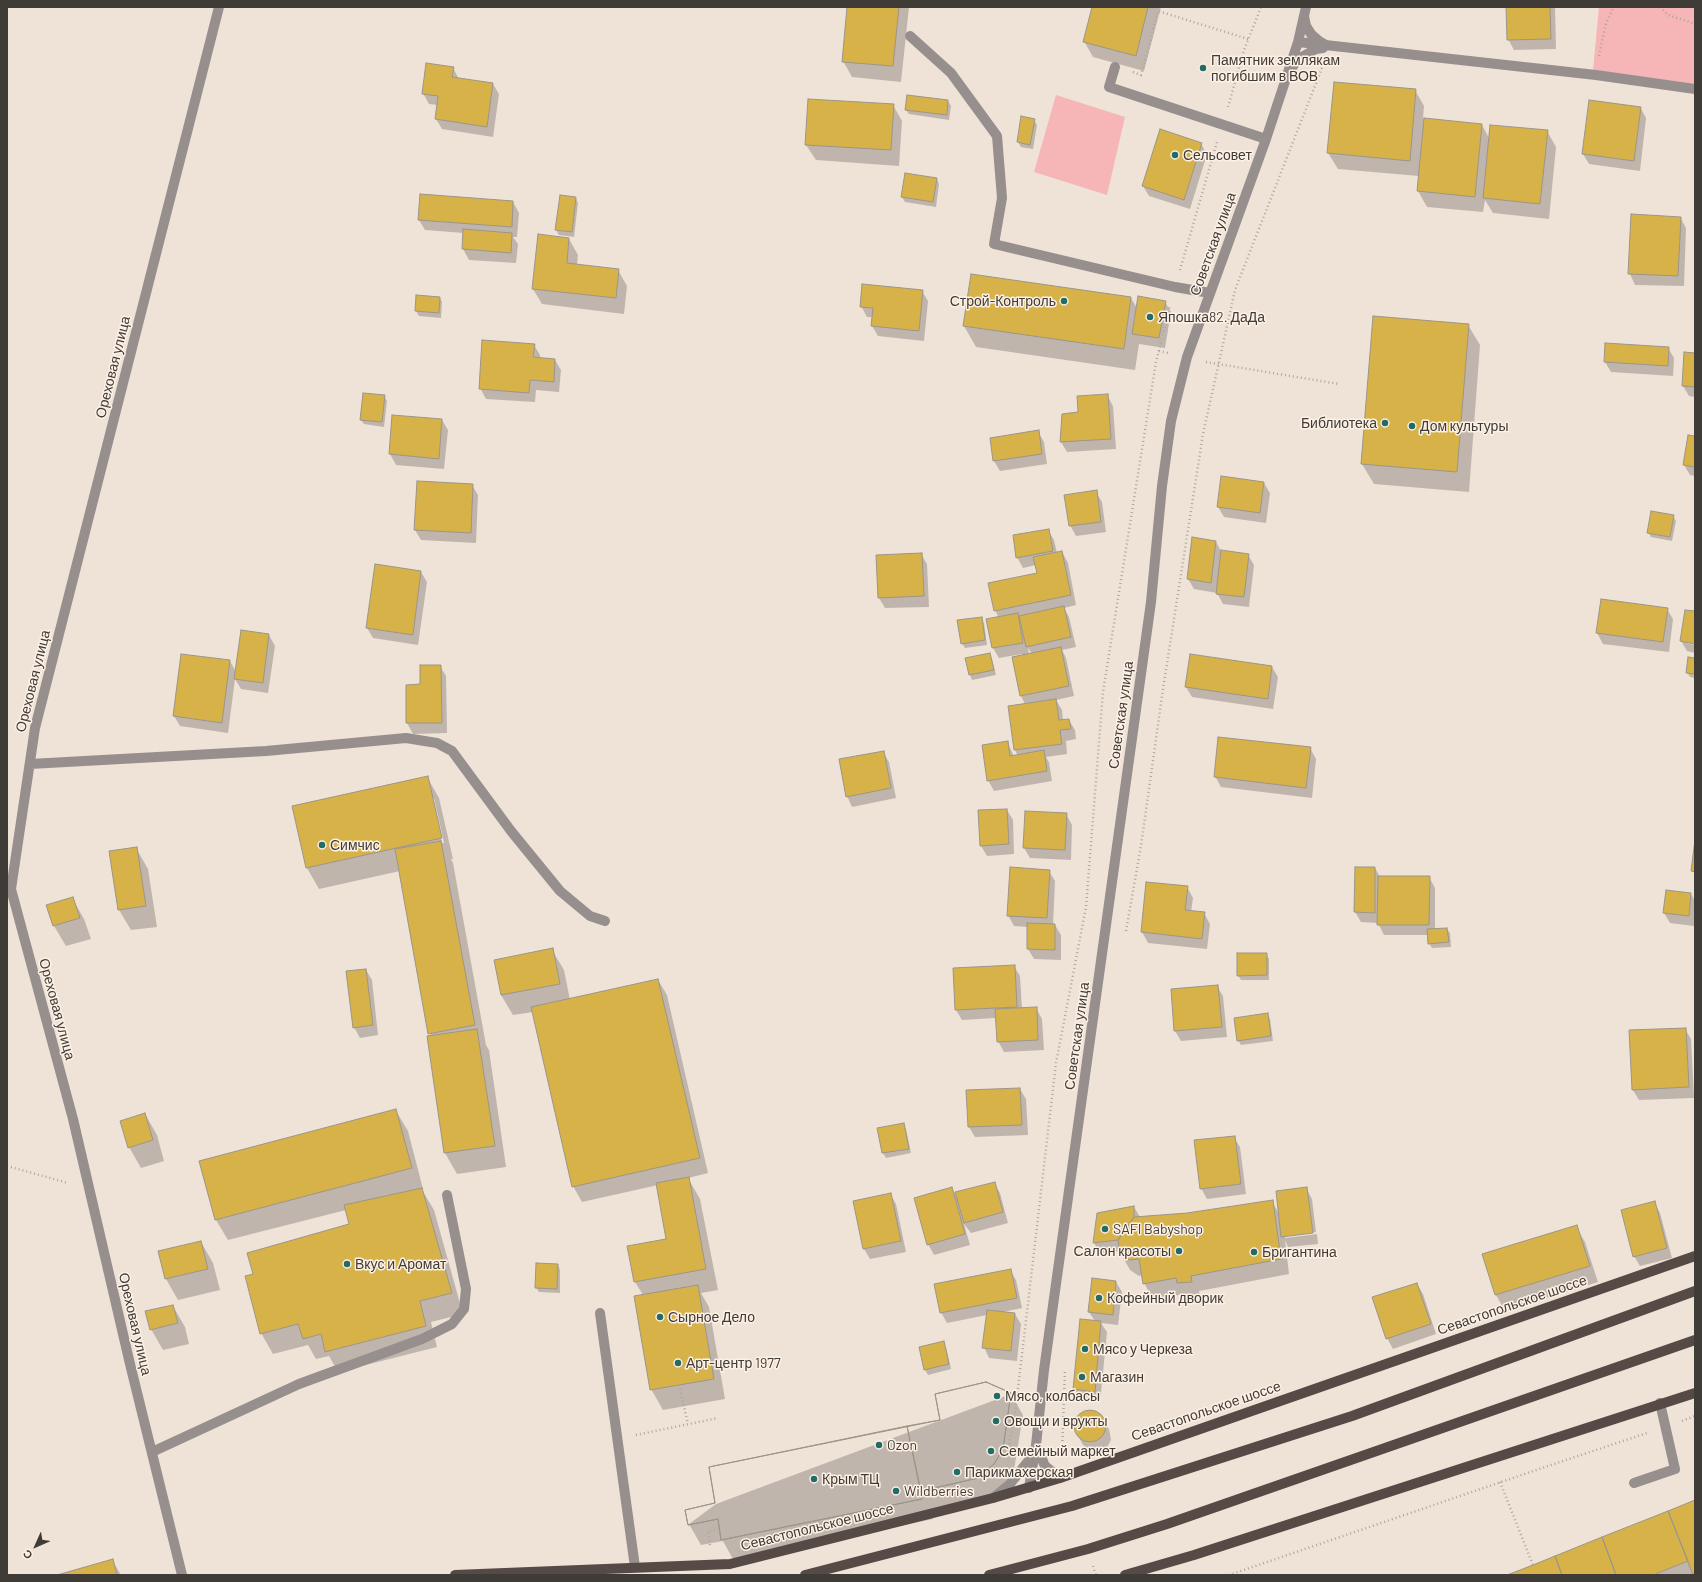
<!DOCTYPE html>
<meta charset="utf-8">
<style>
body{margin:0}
#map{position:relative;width:1702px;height:1582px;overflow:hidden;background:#efe3d8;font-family:Barlow,sans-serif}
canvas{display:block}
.frame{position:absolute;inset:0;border:8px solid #3f3b36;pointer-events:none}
.north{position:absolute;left:16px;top:1526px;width:40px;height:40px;-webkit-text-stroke:3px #fdf0e5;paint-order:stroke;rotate:225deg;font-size:11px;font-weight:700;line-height:16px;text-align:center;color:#3f3b36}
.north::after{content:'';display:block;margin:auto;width:14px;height:18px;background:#3f3b36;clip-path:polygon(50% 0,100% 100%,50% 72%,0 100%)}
</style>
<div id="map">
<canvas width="1702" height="1582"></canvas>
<div class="frame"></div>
<div class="north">С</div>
</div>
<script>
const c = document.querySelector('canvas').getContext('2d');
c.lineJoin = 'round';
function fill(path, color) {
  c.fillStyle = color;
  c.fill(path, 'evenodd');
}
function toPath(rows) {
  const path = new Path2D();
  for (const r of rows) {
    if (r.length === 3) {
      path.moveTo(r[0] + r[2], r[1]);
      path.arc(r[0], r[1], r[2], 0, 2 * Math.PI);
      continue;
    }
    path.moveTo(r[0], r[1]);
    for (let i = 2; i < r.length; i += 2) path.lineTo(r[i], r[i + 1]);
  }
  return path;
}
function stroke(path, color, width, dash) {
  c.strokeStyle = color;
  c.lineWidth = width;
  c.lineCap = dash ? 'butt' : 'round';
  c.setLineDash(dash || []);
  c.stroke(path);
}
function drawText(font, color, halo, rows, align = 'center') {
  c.font = font + ' Barlow,sans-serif';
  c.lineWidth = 3;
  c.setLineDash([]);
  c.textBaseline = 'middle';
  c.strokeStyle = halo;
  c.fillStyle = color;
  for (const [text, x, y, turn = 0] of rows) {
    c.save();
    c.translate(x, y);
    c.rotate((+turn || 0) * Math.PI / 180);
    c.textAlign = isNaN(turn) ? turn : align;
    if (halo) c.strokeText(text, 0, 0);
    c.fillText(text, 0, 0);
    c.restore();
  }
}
fill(toPath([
 [1599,7,1695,7,1695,84,1593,70],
 [1056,95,1125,117,1107,195,1034,172]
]), '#f6b5b7');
fill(toPath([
 [848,7,909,7,901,82,852,77,843,61],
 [1093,7,1161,7,1144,71,1093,57,1084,41],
 [1507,7,1555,7,1556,49,1514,50,1508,39],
 [453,68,459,79,493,84,499,94,493,137,442,129,436,119,438,105,429,104,423,93],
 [1415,90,1424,106,1423,119,1482,125,1489,138,1547,131,1556,147,1549,219,1493,213,1485,200,1483,212,1427,207,1418,191,1419,176,1338,169,1328,153],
 [948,101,951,106,949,120,909,114,906,110],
 [893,105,902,121,899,166,816,160,806,145],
 [1640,107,1646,118,1640,171,1589,164,1583,154],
 [1034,120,1037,125,1033,149,1021,147,1018,142],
 [1201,144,1207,154,1190,209,1149,196,1143,186],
 [937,179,939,184,936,207,905,202,902,197],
 [576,198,578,203,574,237,559,235,556,230],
 [513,202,519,213,517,237,513,237,518,244,516,263,469,260,463,249,464,233,425,230,419,220],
 [1632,216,1680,217,1686,228,1684,286,1635,285,1630,274],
 [569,239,578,255,577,265,618,270,627,286,624,314,542,304,533,289],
 [922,291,928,301,924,341,878,336,872,326,873,317,867,317,861,306],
 [440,298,442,302,441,318,419,316,416,311],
 [1131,298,1137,308,1165,302,1171,312,1165,348,1139,344,1135,370,976,347,964,326],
 [1468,325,1480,345,1469,492,1374,484,1362,464],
 [534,345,540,355,540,358,555,360,561,370,559,392,536,390,535,402,486,399,480,388],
 [1668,348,1674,358,1673,376,1611,372,1605,362],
 [1685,353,1695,354,1695,397,1689,396,1683,386],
 [1107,395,1113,406,1116,449,1067,452,1061,442,1079,413],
 [384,396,387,401,384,427,364,424,361,420],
 [393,416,442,420,448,430,444,469,396,465,390,454],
 [1038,432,1044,442,1047,464,1000,471,994,461,991,439],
 [1695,437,1695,476,1690,475,1684,465],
 [1264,483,1270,493,1266,523,1224,517,1218,507],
 [472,485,478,495,476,543,421,540,415,530],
 [1096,492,1102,502,1106,532,1076,536,1070,525],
 [1673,516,1676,521,1672,541,1651,537,1648,532],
 [1048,530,1054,540,1057,553,1062,552,1068,563,1076,605,1064,608,1069,617,1076,647,1062,650,1066,658,1074,696,1056,700,1062,710,1063,720,1069,720,1075,730,1076,739,1066,741,1067,754,1046,757,1049,762,1052,781,994,791,988,780,1007,742,1014,756,1018,756,1015,750,1009,706,1025,704,1021,696,1022,654,999,658,993,648,987,620,999,618,995,610,1038,574,1036,565,1023,568,1017,557],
 [1028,648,1032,654,1029,655],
 [1216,542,1221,551,1248,555,1254,565,1249,607,1223,604,1217,593,1194,589,1188,579],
 [921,554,927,564,929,607,885,608,879,598],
 [421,572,427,582,418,645,373,638,367,628],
 [1602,600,1667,609,1673,619,1669,652,1603,644,1597,633],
 [1695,612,1695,643,1687,641,1687,643,1695,645,1695,653,1687,651,1681,641],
 [981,618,984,623,987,645,965,648,962,643],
 [269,635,275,646,268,693,241,689,235,679,228,733,180,726,174,716,230,661,236,672],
 [990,654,992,659,996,675,972,680,970,675,966,659],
 [1695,659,1695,678,1690,677,1687,672],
 [440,666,446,676,447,733,413,734,407,723,407,686,421,685],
 [1272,667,1278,677,1273,709,1192,697,1186,687],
 [1310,748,1316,759,1312,798,1221,787,1215,776],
 [883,752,889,762,896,798,852,807,847,796],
 [427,777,439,798,453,859,451,859,453,863,486,1045,489,1050,506,1167,457,1174,445,1153,428,1037,431,1036,400,871,319,889,307,868],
 [432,798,434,798,444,843,442,843],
 [1007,810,1013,820,1014,854,987,856,981,846],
 [1066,814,1072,825,1071,860,1030,858,1024,848],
 [136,848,148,869,157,927,131,930,119,910],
 [1356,868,1375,868,1380,877,1429,877,1435,888,1435,930,1447,929,1450,933,1451,947,1432,948,1429,943,1429,935,1384,935,1378,923,1361,922,1355,912],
 [1049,871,1055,881,1053,925,1055,925,1061,935,1061,960,1034,959,1028,949,1028,927,1014,926,1008,915],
 [1147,883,1187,887,1193,898,1191,912,1204,913,1210,924,1207,949,1148,943,1142,932],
 [1691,894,1695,901,1694,926,1670,923,1664,913],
 [72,898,84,919,91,939,66,946,54,926],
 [552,950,564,970,570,1000,658,980,667,995,708,1173,688,1178,700,1199,718,1290,701,1293,709,1307,725,1399,663,1410,651,1389,643,1295,635,1282,668,1240,658,1185,582,1202,573,1186,533,1012,513,1015,501,995],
 [1266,954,1269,959,1269,980,1241,980,1238,975],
 [1014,966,1020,976,1022,1009,1036,1008,1042,1019,1044,1050,1004,1052,998,1041,996,1018,962,1020,956,1010,954,969],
 [366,970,372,980,378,1035,360,1038,354,1027],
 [1217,986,1223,996,1227,1037,1181,1041,1175,1031,1172,989],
 [1267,1014,1270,1019,1273,1041,1241,1045,1238,1040],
 [1685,1029,1691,1039,1694,1098,1639,1100,1633,1090],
 [1020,1089,1026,1099,1028,1135,975,1137,969,1127],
 [396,1111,408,1131,423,1189,422,1190,434,1210,463,1314,431,1322,437,1347,338,1372,329,1356,316,1359,308,1345,273,1354,261,1333,255,1275,350,1225,346,1210,228,1240,216,1220],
 [145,1114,157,1135,164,1161,141,1168,129,1147],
 [903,1124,906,1129,911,1153,886,1158,883,1153,879,1129],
 [1234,1137,1240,1147,1246,1194,1207,1199,1201,1188],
 [994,1183,1000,1193,1008,1223,971,1233,964,1224,970,1245,934,1255,928,1244,952,1188,957,1198],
 [1306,1188,1312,1199,1316,1232,1285,1236,1285,1238,1317,1234,1318,1244,1288,1247,1285,1240,1289,1274,1199,1291,1200,1297,1187,1299,1184,1294,1153,1299,1144,1283,1142,1275,1139,1276,1130,1270,1121,1254,1120,1251,1100,1253,1094,1243,1098,1214,1134,1207,1140,1217,1187,1214,1272,1202,1280,1215],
 [890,1194,896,1204,906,1252,870,1259,864,1249,854,1201],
 [1654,1202,1660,1213,1672,1258,1640,1266,1634,1256],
 [1576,1227,1585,1242,1598,1282,1505,1311,1496,1295,1484,1255],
 [201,1242,213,1263,220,1290,178,1300,166,1279],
 [558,1265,560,1270,560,1293,539,1292,536,1287],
 [1010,1270,1016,1280,1022,1308,1003,1312,1015,1314,1021,1324,1017,1361,989,1358,984,1347,987,1315,947,1323,941,1312],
 [1116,1282,1122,1292,1118,1325,1101,1323,1107,1332,1100,1402,1080,1400,1074,1389,1081,1320,1095,1321,1089,1312],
 [1417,1284,1423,1294,1436,1334,1393,1349,1387,1338],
 [173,1306,185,1327,189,1344,163,1350,151,1329],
 [943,1342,946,1347,951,1369,928,1375,925,1370,920,1348],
 [1011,1394,1023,1415,1014,1470,1005,1485,990,1499,932,1512,933,1519,734,1561,723,1541,701,1545,689,1524,716,1504],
 [1086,1411,1095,1411,1103,1419,1109,1429,1111,1440,1106,1449,1101,1451,1091,1451,1083,1445,1075,1430,1075,1420,1077,1416],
 [1695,1502,1695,1575,1510,1575],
 [112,1560,121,1575,60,1575]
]), '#0003');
const building = toPath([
 [847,7,899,7,893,66,842,62,847,7],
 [1092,7,1148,7,1136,56,1083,42,1092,7],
 [1506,7,1550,7,1551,39,1507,40,1506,7],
 [426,63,454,67,452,77,493,83,487,127,435,119,438,96,422,94,426,63],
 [1334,82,1416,89,1410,161,1327,153,1334,82],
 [907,95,948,100,947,115,905,110,907,95],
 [808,99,894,104,891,150,805,145,808,99],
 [1589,100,1641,107,1634,161,1582,154,1589,100],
 [1021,116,1035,119,1030,145,1017,142,1021,116],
 [1424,118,1482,124,1475,197,1417,191,1424,118],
 [1490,125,1548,130,1540,204,1483,198,1490,125],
 [1160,129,1202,143,1184,200,1142,186,1160,129],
 [905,173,937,178,933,202,901,197,905,173],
 [420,194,513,201,512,227,418,220,420,194],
 [560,195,576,197,572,232,555,230,560,195],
 [1631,214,1681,217,1678,276,1628,274,1631,214],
 [463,229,512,233,511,253,462,249,463,229],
 [538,234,569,238,567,263,619,269,616,298,532,289,538,234],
 [971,274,1131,297,1124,349,963,326,971,274],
 [862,284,923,290,919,331,871,326,873,308,860,307,862,284],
 [416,295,440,297,439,313,415,311,416,295],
 [1138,296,1166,301,1159,338,1132,334,1138,296],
 [1373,316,1469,324,1457,472,1361,464,1373,316],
 [482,340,535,344,533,357,555,359,554,382,530,380,529,393,479,389,482,340],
 [1605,343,1669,347,1668,366,1604,362,1605,343],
 [1684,352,1695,353,1695,387,1682,386,1684,352],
 [363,393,385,395,382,422,360,420,363,393],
 [1108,394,1111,439,1060,442,1062,414,1078,412,1077,396,1108,394],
 [392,415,442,419,439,459,389,454,392,415],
 [1039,430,1042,454,993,461,990,438,1039,430],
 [1688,435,1695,436,1695,467,1683,465,1688,435],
 [1221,476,1264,482,1260,513,1217,507,1221,476],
 [417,481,473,484,471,533,414,530,417,481],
 [1097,490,1101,522,1069,526,1064,495,1097,490],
 [1651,511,1674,515,1670,537,1647,533,1651,511],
 [1049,529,1053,551,1016,558,1013,535,1049,529],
 [1192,537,1216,541,1211,583,1187,579,1192,537],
 [1221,550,1249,554,1244,597,1216,594,1221,550],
 [1062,551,1071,595,994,611,988,583,1037,573,1033,557,1062,551],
 [922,553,924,596,878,598,876,555,922,553],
 [375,564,421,571,413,635,366,628,375,564],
 [1601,599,1668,608,1663,642,1596,633,1601,599],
 [1064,606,1071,637,1026,647,1019,616,1064,606],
 [1685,610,1695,611,1695,644,1680,641,1685,610],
 [1018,613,1023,643,992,648,986,619,1018,613],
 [982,617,985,640,961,644,957,620,982,617],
 [241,630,269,634,263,683,234,679,241,630],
 [1061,647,1069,686,1020,696,1012,657,1061,647],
 [990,653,994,670,969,675,965,658,990,653],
 [181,654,230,660,222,723,173,716,181,654],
 [1190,654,1272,666,1268,699,1185,687,1190,654],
 [1688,657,1695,658,1695,674,1686,673,1688,657],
 [420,665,441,665,442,723,406,723,406,685,420,684,420,665],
 [1056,699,1059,720,1069,719,1071,729,1060,730,1062,744,1014,750,1008,706,1056,699],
 [1218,737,1311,747,1306,788,1214,777,1218,737],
 [1008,741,1010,756,1044,750,1047,771,987,781,982,745,1008,741],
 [884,751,891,788,846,797,839,759,884,751],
 [428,776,442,838,306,868,292,806,428,776],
 [1007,809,1009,844,980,846,978,810,1007,809],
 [1025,811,1067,813,1065,850,1023,848,1025,811],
 [1695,840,1695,872,1691,871,1695,840],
 [441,841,475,1025,428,1034,395,849,441,841],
 [137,847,146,906,118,910,109,851,137,847],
 [1010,867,1050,870,1047,918,1007,916,1010,867],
 [1355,867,1375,867,1375,913,1354,912,1355,867],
 [1378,876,1430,876,1429,925,1377,925,1378,876],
 [1146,882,1188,886,1185,910,1205,912,1202,939,1141,932,1146,882],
 [1666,890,1691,893,1689,916,1663,913,1666,890],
 [73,897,80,918,53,926,46,905,73,897],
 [1027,923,1055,924,1055,950,1027,949,1027,923],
 [1447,928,1449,942,1428,944,1427,929,1447,928],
 [553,948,560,984,501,995,494,960,553,948],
 [1237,953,1267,953,1267,975,1237,976,1237,953],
 [1015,965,1017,1007,955,1010,953,968,1015,965],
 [366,969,373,1025,353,1028,346,971,366,969],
 [658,979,700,1158,572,1187,531,1007,658,979],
 [1218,985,1222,1027,1174,1031,1171,989,1218,985],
 [1037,1007,1038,1040,997,1042,995,1009,1037,1007],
 [1268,1013,1271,1036,1237,1041,1234,1018,1268,1013],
 [1686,1028,1689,1087,1632,1090,1629,1030,1686,1028],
 [477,1029,495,1146,444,1153,427,1036,477,1029],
 [1020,1088,1022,1125,968,1127,966,1090,1020,1088],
 [396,1109,412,1168,215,1220,199,1161,396,1109],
 [145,1113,153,1140,128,1148,120,1121,145,1113],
 [904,1123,909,1149,882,1153,877,1128,904,1123],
 [1235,1136,1241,1184,1200,1189,1194,1140,1235,1136],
 [689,1177,706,1269,634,1282,627,1246,666,1239,656,1183,689,1177],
 [995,1182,1003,1212,964,1223,955,1192,995,1182],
 [952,1187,965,1234,927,1245,914,1198,952,1187],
 [1307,1187,1313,1233,1281,1237,1276,1191,1307,1187],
 [422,1188,452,1293,420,1301,426,1326,325,1352,321,1334,303,1339,298,1324,260,1334,245,1276,253,1274,247,1253,349,1224,344,1205,422,1188],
 [891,1193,901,1241,863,1249,853,1201,891,1193],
 [1273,1200,1281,1259,1191,1276,1192,1282,1177,1283,1176,1278,1143,1284,1139,1259,1129,1260,1120,1255,1118,1240,1134,1217,1187,1213,1273,1200],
 [1655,1201,1667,1248,1633,1257,1621,1210,1655,1201],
 [1134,1206,1134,1217,1118,1240,1093,1243,1097,1213,1134,1206],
 [1577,1225,1590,1266,1495,1295,1482,1254,1577,1225],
 [201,1241,208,1269,165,1279,158,1251,201,1241],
 [536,1263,558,1264,557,1289,535,1288,536,1263],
 [1011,1269,1017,1298,940,1313,934,1284,1011,1269],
 [1092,1278,1116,1281,1113,1315,1088,1312,1092,1278],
 [1417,1283,1431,1324,1386,1339,1372,1297,1417,1283],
 [698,1285,714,1379,650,1390,634,1296,698,1285],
 [173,1305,178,1323,150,1330,145,1311,173,1305],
 [987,1310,1015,1313,1011,1351,982,1348,987,1310],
 [1080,1319,1101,1321,1095,1392,1073,1389,1080,1319],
 [944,1341,949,1364,924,1370,919,1347,944,1341],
 [986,1382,1011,1393,1003,1449,994,1464,978,1478,921,1491,907,1426,940,1420,935,1394,986,1382],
 [986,1382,1011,1393,1003,1449,994,1464,978,1478,921,1491,922,1499,721,1540,718,1519,688,1525,685,1510,715,1503,709,1467,940,1420,935,1394,986,1382],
 [1090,1426,16],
 [907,1426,922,1499,721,1540,718,1519,688,1525,685,1510,715,1503,709,1467,907,1426],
 [1695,1500,1695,1575,1693,1575,1668,1511,1695,1500],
 [1668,1511,1688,1561,1653,1575,1616,1575,1602,1537,1668,1511],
 [1602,1537,1616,1575,1562,1575,1555,1556,1602,1537],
 [1555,1556,1562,1575,1507,1575,1533,1565,1555,1556],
 [113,1559,117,1575,57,1575,113,1559]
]);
fill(building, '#d6b249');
stroke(building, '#9b9588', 1);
stroke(toPath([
 [1660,7,1668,15,1695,24],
 [1599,56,1606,23,1614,7],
 [1133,72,1141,75,1158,11,1248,39],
 [1228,107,1244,50,1261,7],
 [1180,270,1217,142],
 [1159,351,1168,353],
 [1206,362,1339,384],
 [1126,931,1141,846,1163,689,1203,434,1235,290,1322,68],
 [7,1166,68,1183],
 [679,1385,688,1424],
 [1682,1421,1695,1416],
 [636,1435,718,1418],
 [1062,1453,1065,1370],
 [1007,1456,1015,1413,1027,1312,1056,1063,1086,907,1103,692,1156,362,1170,305],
 [1500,1482,1533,1565],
 [710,1545,708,1531,719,1529],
 [1093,1566,1096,1575],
 [1229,1575,1545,1467,1647,1433]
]), '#aea59c', 2.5, [1, 3]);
stroke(toPath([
 [1304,16,1306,26,1311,34,1319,41,1326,45],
 [910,36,951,73,997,136,1002,198,994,244,1175,287,1210,293],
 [1298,42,1596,75,1695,89],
 [1115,67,1109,87,1266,139],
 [1291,69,1298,59,1316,49,1323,48],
 [30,764,266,751,406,738,437,743,452,751,511,831,560,891,590,916,605,921],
 [600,1313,635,1567],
 [1037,1447,1045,1466,1060,1478],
 [152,1452,299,1384,422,1339,452,1324,464,1309,466,1289,447,1195],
 [1634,1483,1675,1469,1660,1403],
 [1029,1488,1036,1445,1044,1370,1151,602,1162,486,1171,421,1187,357,1266,139,1298,42,1306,7],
 [993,1498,1010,1484,1029,1460,1033,1452],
 [182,1575,130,1364,73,1119,11,889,35,728,219,7]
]), '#968f8d', 10);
stroke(toPath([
 [455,1575,730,1564,993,1498,1060,1478,1695,1256],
 [805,1575,1072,1506,1352,1416,1695,1291],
 [989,1575,1088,1549,1167,1524,1695,1340],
 [1125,1575,1194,1555,1695,1393]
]), '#564a46', 10);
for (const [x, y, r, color] of [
 [1203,68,4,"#226c66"],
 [1175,155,4,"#226c66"],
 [1064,301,4,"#226c66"],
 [1150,317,4,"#226c66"],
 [1385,423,4,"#226c66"],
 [1412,426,4,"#226c66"],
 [322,845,4,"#226c66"],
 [1105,1229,4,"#226c66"],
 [1179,1251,4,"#226c66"],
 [1254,1252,4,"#226c66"],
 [347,1264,4,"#226c66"],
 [1099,1298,4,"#226c66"],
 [660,1317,4,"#226c66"],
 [1085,1349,4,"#226c66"],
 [678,1363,4,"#226c66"],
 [1082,1377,4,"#226c66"],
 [997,1396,4,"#226c66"],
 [996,1421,4,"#226c66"],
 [879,1445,4,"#226c66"],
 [991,1451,4,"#226c66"],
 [957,1472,4,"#226c66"],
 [814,1479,4,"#226c66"],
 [896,1491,4,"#226c66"]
]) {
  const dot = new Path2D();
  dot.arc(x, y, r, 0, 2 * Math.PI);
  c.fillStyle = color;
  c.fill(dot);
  stroke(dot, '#fdf0e5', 1.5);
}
drawText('14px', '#3f3b36', '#fdf0e5', [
 ["Памятник землякам",1211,60],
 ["погибшим в ВОВ",1211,76],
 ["Сельсовет",1183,155],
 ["Строй-Контроль",1056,301,"right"],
 ["Япошка82. ДаДа",1158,317],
 ["Библиотека",1377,423,"right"],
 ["Дом культуры",1420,426],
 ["Симчис",330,845],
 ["SAFI Babyshop",1113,1229],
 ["Салон красоты",1171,1251,"right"],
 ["Бригантина",1262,1252],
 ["Вкус и Аромат",355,1264],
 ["Кофейный дворик",1107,1298],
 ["Сырное Дело",668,1317],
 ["Мясо у Черкеза",1093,1349],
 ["Арт-центр 1977",686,1363],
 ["Магазин",1090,1377],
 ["Мясо, колбасы",1005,1396],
 ["Овощи и врукты",1004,1421],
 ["Ozon",887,1445],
 ["Семейный маркет",999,1451],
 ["Парикмахерская",965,1472],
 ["Крым ТЦ",822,1479],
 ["Wildberries",904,1491]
], 'left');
drawText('14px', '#3f3b36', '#fdf0e5', [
 ["Советская улица",1213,244,-70],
 ["Ореховая улица",113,367,-76],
 ["Ореховая улица",33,681,-76],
 ["Советская улица",1121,715,-82],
 ["Ореховая улица",57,1009,75],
 ["Советская улица",1077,1036,-82],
 ["Севастопольское шоссе",1512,1305,-19],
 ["Ореховая улица",135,1324,77],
 ["Севастопольское шоссе",1206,1411,-19],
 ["Севастопольское шоссе",817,1527,-14]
]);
</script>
